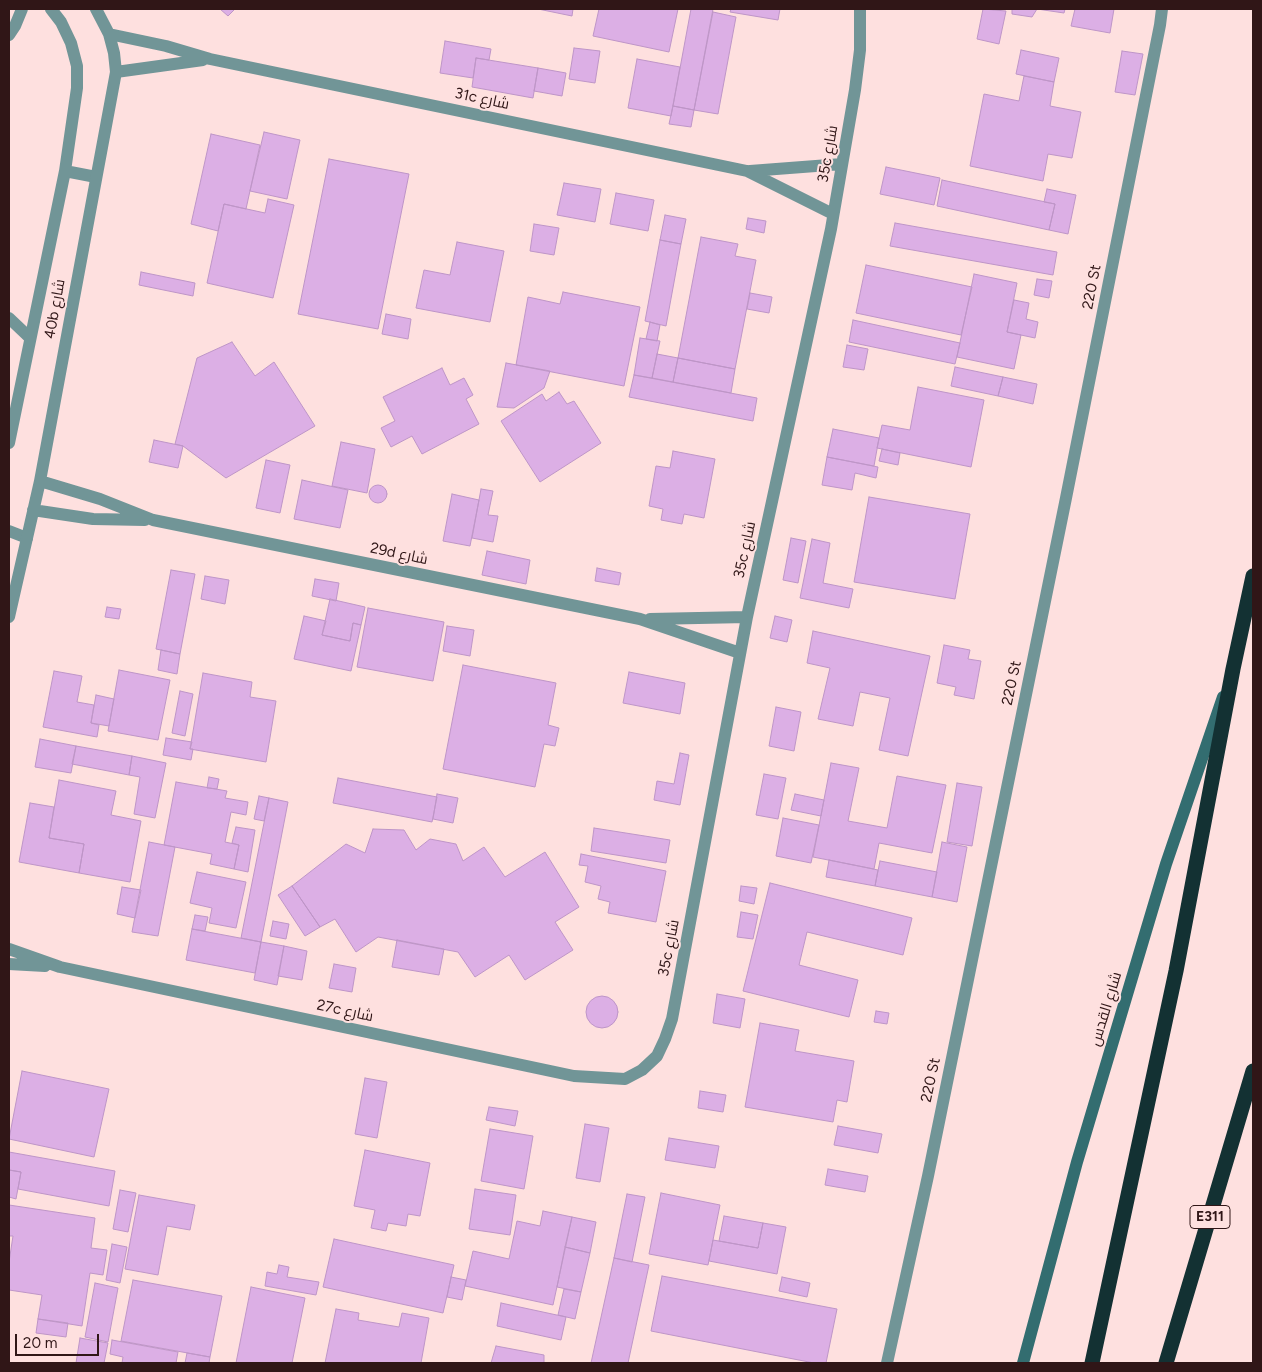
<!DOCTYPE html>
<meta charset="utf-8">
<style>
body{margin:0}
#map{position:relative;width:1262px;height:1372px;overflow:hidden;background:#fee0df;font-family:Figtree,sans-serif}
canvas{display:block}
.frame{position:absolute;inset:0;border:10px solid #301617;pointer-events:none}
.scale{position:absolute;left:15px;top:1334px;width:84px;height:22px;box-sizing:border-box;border:2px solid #301617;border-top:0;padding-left:6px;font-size:15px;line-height:18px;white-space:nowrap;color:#301617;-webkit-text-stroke:4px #fee0df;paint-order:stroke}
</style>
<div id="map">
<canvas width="1262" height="1372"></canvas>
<div class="frame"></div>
<div class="scale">20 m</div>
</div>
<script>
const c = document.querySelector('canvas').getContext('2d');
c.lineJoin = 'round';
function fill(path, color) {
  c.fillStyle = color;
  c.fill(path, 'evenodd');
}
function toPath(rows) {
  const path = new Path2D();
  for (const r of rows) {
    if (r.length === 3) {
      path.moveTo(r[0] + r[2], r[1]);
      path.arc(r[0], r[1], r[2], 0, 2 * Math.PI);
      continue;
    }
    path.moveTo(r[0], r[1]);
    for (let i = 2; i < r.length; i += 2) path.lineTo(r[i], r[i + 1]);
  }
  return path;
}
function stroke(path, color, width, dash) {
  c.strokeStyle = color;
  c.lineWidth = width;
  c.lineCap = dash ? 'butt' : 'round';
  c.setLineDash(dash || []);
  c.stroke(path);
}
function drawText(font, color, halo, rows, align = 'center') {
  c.font = font + ' Figtree,Cairo,sans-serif';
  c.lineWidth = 4;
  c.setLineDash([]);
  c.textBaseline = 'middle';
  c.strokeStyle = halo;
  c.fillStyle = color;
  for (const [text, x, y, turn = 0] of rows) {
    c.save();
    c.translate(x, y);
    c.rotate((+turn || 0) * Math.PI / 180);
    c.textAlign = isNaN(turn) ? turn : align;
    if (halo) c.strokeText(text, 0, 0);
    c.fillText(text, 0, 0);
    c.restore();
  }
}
const building = toPath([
 [220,9,235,9,228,16,220,9],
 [538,9,573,9,572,16,538,9],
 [599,9,678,9,669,52,593,36,599,9],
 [691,9,713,9,694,110,673,106,691,9],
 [731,9,780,9,778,20,730,12,731,9],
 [983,9,1006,11,999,44,977,39,983,9],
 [1012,9,1065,9,1064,13,1037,9,1032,17,1012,14,1012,9],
 [1075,9,1114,9,1110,33,1071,26,1075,9],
 [713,12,736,17,718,114,694,110,713,12],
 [445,41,491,49,489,60,476,58,473,78,440,73,445,41],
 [574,48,600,51,595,83,569,79,574,48],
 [1021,50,1059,58,1054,82,1016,74,1021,50],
 [1122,51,1143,54,1135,95,1115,92,1122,51],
 [476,58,538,68,533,98,472,87,476,58],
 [637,59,680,67,671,116,628,108,637,59],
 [538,68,566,73,562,96,534,91,538,68],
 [1024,76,1054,82,1050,106,1081,112,1072,158,1048,154,1043,181,970,166,984,94,1019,101,1024,76],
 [673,106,694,110,691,127,669,124,673,106],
 [264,132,300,140,287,199,250,191,264,132],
 [211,134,260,145,246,209,224,204,218,231,191,224,211,134],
 [329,159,409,174,378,329,298,314,329,159],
 [886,167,940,178,934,205,880,194,886,167],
 [942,180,1055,204,1049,230,937,206,942,180],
 [564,183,601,189,595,222,557,215,564,183],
 [1047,189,1076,195,1068,234,1049,230,1055,204,1044,202,1047,189],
 [616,193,654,200,648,231,610,224,616,193],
 [268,199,294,205,273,298,207,283,224,204,265,213,268,199],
 [665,215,686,219,681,244,660,240,665,215],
 [748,218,766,221,764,233,746,229,748,218],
 [895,223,1057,252,1053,275,890,246,895,223],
 [534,224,559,228,554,255,530,251,534,224],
 [701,237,738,244,735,256,756,260,735,369,678,358,701,237],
 [660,240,681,244,666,326,645,321,660,240],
 [457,242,504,251,490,322,416,308,424,270,450,275,457,242],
 [866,265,972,287,961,335,856,313,866,265],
 [141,272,195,283,193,296,139,285,141,272],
 [974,274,1017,283,1007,332,1021,335,1014,369,957,357,974,274],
 [1037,279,1052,281,1049,298,1034,295,1037,279],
 [563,292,640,307,624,386,516,365,528,297,560,304,563,292],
 [750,293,772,297,769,313,747,309,750,293],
 [1014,300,1029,303,1026,319,1038,322,1035,338,1007,332,1014,300],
 [386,314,411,319,408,339,382,334,386,314],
 [853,320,960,343,955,364,849,342,853,320],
 [650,322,660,325,657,341,646,339,650,322],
 [640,338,660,341,652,378,634,375,640,338],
 [232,342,255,376,274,362,315,426,226,478,183,446,175,444,197,358,232,342],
 [847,345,868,349,864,370,843,367,847,345],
 [657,354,678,358,673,382,652,378,657,354],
 [678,358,735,369,731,393,673,382,678,358],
 [506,363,550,371,544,388,514,408,497,407,506,363],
 [955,367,1003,377,998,396,951,386,955,367],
 [442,368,450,385,464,378,473,395,466,399,479,424,422,454,412,436,391,447,381,428,395,421,383,397,442,368],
 [634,375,757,398,753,421,629,397,634,375],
 [1003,377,1037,384,1033,404,998,396,1003,377],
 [918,387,984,400,971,467,877,448,882,425,910,430,918,387],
 [559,392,567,404,574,401,601,443,540,482,501,421,542,394,546,401,559,392],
 [833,429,879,438,874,466,827,457,833,429],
 [154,440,183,446,178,468,149,462,154,440],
 [341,442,375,449,367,493,332,486,341,442],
 [882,449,900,453,898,465,879,461,882,449],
 [673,451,715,459,704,518,684,514,682,524,661,520,663,509,649,506,656,466,670,468,673,451],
 [827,457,878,467,876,478,855,473,852,490,822,485,827,457],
 [266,460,290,465,280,513,256,508,266,460],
 [302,480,348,490,340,528,294,519,302,480],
 [378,494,9],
 [481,489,493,491,488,515,498,516,493,542,472,538,481,489],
 [452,494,479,500,470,546,443,541,452,494],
 [869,497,970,514,955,599,854,582,869,497],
 [791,538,806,541,798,583,783,580,791,538],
 [812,539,830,543,823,583,853,589,849,608,800,598,812,539],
 [487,551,530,560,526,584,482,575,487,551],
 [597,568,621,573,619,585,595,581,597,568],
 [171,570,195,574,180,654,156,649,171,570],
 [205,576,229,580,225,604,201,599,205,576],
 [315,579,339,583,336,601,312,596,315,579],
 [330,599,365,607,361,625,353,623,350,641,322,635,330,599],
 [107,607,121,609,119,619,105,617,107,607],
 [368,608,444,622,433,681,357,667,368,608],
 [304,616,326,621,322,635,350,641,353,623,361,625,351,671,294,659,304,616],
 [775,616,792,620,787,642,770,638,775,616],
 [447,626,474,630,470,656,443,651,447,626],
 [813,631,930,656,908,756,879,750,890,698,860,692,853,726,818,719,830,668,807,663,813,631],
 [944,645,970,650,968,659,981,661,974,699,954,695,956,687,937,683,944,645],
 [161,650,180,654,177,674,158,670,161,650],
 [463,665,556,683,548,725,559,728,555,746,544,744,535,787,443,769,463,665],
 [119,670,170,680,158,740,108,731,119,670],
 [54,671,82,676,77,702,94,705,91,723,99,725,97,737,43,727,54,671],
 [629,672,685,683,680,714,623,703,629,672],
 [203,673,252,682,250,697,276,701,266,762,190,749,203,673],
 [180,691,193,694,185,736,172,733,180,691],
 [96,695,114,699,109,726,91,723,96,695],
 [776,707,801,712,794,751,769,746,776,707],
 [166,738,192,742,190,749,193,749,191,760,163,755,166,738],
 [40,739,76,746,71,773,35,767,40,739],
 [76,746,132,756,129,775,72,764,76,746],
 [680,753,689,755,680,805,654,800,657,781,674,784,680,753],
 [132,756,166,763,155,818,134,814,140,777,129,775,132,756],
 [831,763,859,768,848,821,887,828,897,776,946,785,932,853,879,843,874,869,813,857,831,763],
 [764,774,786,778,778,819,756,815,764,774],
 [209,777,219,779,217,789,207,788,209,777],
 [338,778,437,797,432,822,333,803,338,778],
 [59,780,116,791,111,815,141,821,130,882,79,873,84,844,49,838,59,780],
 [176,782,227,791,225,798,248,802,246,815,231,812,225,842,239,845,234,869,210,864,212,854,164,845,176,782],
 [957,783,982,787,972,846,947,842,957,783],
 [437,794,458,798,453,823,433,819,437,794],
 [795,794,824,800,821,816,791,810,795,794],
 [259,796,269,798,264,821,254,819,259,796],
 [269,798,288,802,261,942,241,938,269,798],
 [30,803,54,807,49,838,84,844,79,873,19,862,30,803],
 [783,818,819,825,811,863,776,856,783,818],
 [236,827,255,830,248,872,234,869,239,845,232,843,236,827],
 [594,828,670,840,666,863,591,851,594,828],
 [373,829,404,830,416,850,430,839,456,844,463,861,484,847,505,877,545,852,579,907,555,922,573,950,525,980,509,955,475,977,458,952,378,937,356,952,335,919,320,927,292,886,346,844,365,853,373,829],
 [149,842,175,847,158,936,132,932,149,842],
 [942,842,967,847,957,902,932,897,942,842],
 [581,854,666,871,656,922,608,913,610,902,598,899,601,886,585,882,588,866,579,865,581,854],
 [829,860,878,870,875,886,826,877,829,860],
 [880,861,937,872,932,897,875,886,880,861],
 [197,872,246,882,236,928,209,923,212,908,190,903,197,872],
 [770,883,912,918,903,955,807,932,799,965,858,980,849,1017,743,991,770,883],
 [292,886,320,927,305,936,278,895,292,886],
 [741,886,757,888,754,904,739,901,741,886],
 [122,887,141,890,135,918,117,914,122,887],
 [741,912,758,915,753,939,737,937,741,912],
 [195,915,208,917,205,931,192,929,195,915],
 [273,921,289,924,286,939,270,936,273,921],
 [192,929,261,942,255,973,186,960,192,929],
 [397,940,444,949,439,975,392,967,397,940],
 [261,942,284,946,277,985,254,980,261,942],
 [284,946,307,951,302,980,278,976,284,946],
 [334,964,356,968,352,992,329,988,334,964],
 [717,994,745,999,740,1028,713,1023,717,994],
 [602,1012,16],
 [876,1011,889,1013,887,1024,874,1022,876,1011],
 [760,1023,799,1030,795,1051,854,1061,847,1102,837,1100,833,1122,745,1107,760,1023],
 [22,1071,109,1089,94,1157,9,1139,22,1071],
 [365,1078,387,1082,377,1138,355,1134,365,1078],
 [700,1091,726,1095,723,1112,698,1108,700,1091],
 [489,1107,518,1111,515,1126,486,1120,489,1107],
 [585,1124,609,1128,600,1182,576,1178,585,1124],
 [838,1126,882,1134,878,1153,834,1145,838,1126],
 [490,1129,533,1136,524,1189,481,1181,490,1129],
 [669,1138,719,1146,715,1168,665,1160,669,1138],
 [365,1150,430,1163,420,1216,408,1214,406,1226,388,1223,386,1231,371,1228,375,1210,354,1206,365,1150],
 [9,1152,115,1171,109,1206,18,1189,21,1172,9,1170,9,1152],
 [828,1169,868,1176,865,1192,825,1185,828,1169],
 [9,1170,21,1172,16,1199,9,1197,9,1170],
 [475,1189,516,1195,510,1235,469,1229,475,1189],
 [120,1190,136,1193,128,1232,113,1229,120,1190],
 [661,1193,720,1205,708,1265,649,1254,661,1193],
 [627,1194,645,1197,632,1262,614,1258,627,1194],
 [139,1195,195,1205,190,1230,167,1226,158,1275,125,1269,139,1195],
 [9,1205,95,1218,91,1248,107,1250,103,1275,90,1273,82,1326,38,1319,42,1295,9,1290,9,1262,13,1236,9,1236,9,1205],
 [543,1211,572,1217,553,1305,465,1286,473,1251,509,1259,517,1221,540,1226,543,1211],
 [724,1216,763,1223,758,1248,719,1241,724,1216],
 [572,1217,596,1222,590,1253,565,1247,572,1217],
 [763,1223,786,1227,777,1274,709,1261,713,1240,758,1248,763,1223],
 [334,1239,454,1265,443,1313,323,1287,334,1239],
 [112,1244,127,1247,120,1283,106,1280,112,1244],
 [565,1247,590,1253,581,1292,557,1287,565,1247],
 [614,1258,649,1265,628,1363,591,1363,614,1258],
 [279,1265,289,1267,287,1277,319,1282,316,1295,265,1286,267,1272,277,1274,279,1265],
 [662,1276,837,1309,826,1363,814,1363,651,1331,662,1276],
 [451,1277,466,1280,462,1300,447,1297,451,1277],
 [782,1277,810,1283,807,1297,779,1291,782,1277],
 [133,1280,222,1296,210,1357,121,1341,133,1280],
 [95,1283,118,1288,108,1342,85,1337,95,1283],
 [251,1287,305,1298,292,1363,236,1363,251,1287],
 [564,1289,581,1292,575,1319,558,1315,564,1289],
 [501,1303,566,1317,561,1340,497,1326,501,1303],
 [336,1309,359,1313,358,1320,399,1327,402,1313,429,1318,421,1363,325,1363,336,1309],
 [38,1319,68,1323,66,1337,36,1333,38,1319],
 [80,1338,108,1343,104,1363,76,1363,80,1338],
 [112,1340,178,1352,176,1363,122,1363,123,1357,110,1354,112,1340],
 [496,1346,544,1355,544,1363,491,1363,496,1346],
 [187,1353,210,1357,209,1363,185,1363,187,1353]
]);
fill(building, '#dcafe5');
stroke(building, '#be95c7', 1);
stroke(toPath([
 [9,35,15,26,22,9],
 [65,171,96,177],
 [9,318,29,337],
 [9,443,65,171,77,88,77,66,71,43,61,22,51,9],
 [9,531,27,538]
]), '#719597', 12);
stroke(toPath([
 [109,34,166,46,210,59,747,171,833,214],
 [116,72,203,60],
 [750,171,842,164],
 [40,481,100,499,153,520,640,619,740,653],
 [33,510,93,519,145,520],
 [9,617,40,481,116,72,114,53,109,34,96,9],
 [650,619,747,617],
 [9,949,60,967,574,1076,625,1079,642,1070,657,1056,665,1039,672,1019,747,617,831,229,855,90,860,50,860,9],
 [9,964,45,966],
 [887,1363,928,1176,1066,498,1160,25,1162,9]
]), '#719597', 12);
stroke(toPath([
 [1023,1363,1077,1162,1166,864,1223,697]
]), '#336d70', 12);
stroke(toPath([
 [1092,1363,1176,971,1233,669,1253,576],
 [1166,1363,1253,1071]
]), '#133133', 15);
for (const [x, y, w] of [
 [1210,1217,40]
]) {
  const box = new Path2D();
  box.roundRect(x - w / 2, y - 11.5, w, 23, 4);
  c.fillStyle = '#fee0df';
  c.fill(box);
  stroke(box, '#301617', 1);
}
drawText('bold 14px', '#301617', null, [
 ["E311",1210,1217]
]);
drawText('15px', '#301617', '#fee0df', [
 ["31c شارع",482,99,12],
 ["35c شارع",828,154,-80],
 ["220 St",1092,287,-79],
 ["40b شارع",55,309,-80],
 ["35c شارع",745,550,-78],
 ["29d شارع",399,554,12],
 ["220 St",1012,683,-78],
 ["35c شارع",669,948,-79],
 ["شارع القدس",1106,1009,-73],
 ["27c شارع",345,1011,12],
 ["220 St",931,1080,-78]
]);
</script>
